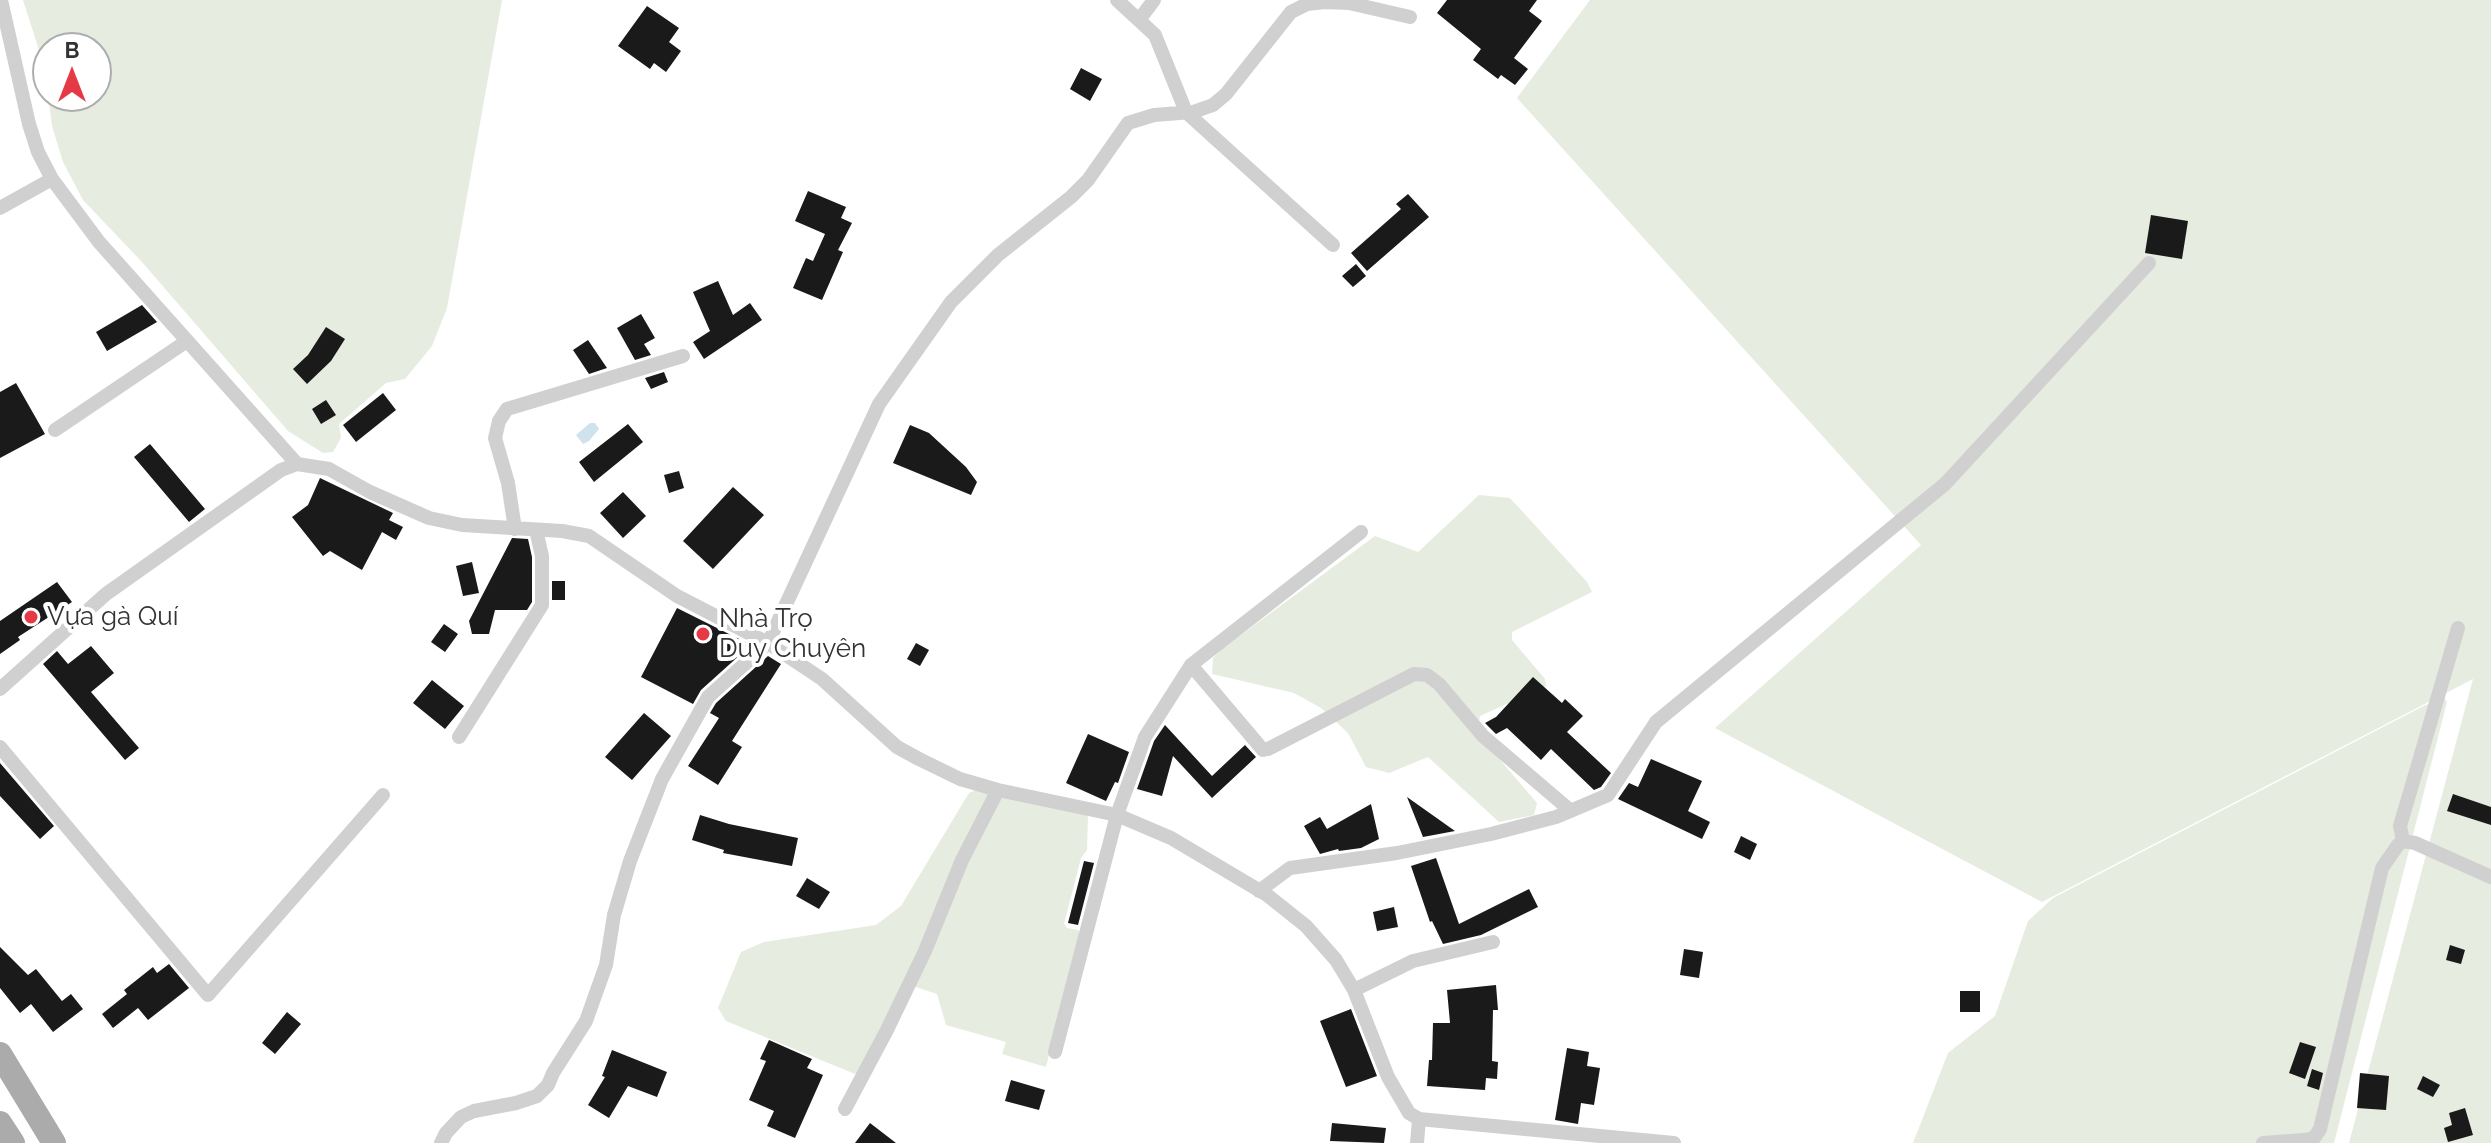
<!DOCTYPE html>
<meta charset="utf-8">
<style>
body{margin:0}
#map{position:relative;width:2491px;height:1143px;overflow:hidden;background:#fff;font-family:Raleway,sans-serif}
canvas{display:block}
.north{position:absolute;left:32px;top:32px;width:80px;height:80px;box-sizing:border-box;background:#fff;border:2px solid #adadad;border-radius:50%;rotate:0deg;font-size:22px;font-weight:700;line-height:32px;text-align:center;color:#333}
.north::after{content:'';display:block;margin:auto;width:28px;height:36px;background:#e63946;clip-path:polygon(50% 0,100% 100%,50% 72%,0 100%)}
</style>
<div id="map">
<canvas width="2491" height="1143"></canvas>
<div class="north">B</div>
</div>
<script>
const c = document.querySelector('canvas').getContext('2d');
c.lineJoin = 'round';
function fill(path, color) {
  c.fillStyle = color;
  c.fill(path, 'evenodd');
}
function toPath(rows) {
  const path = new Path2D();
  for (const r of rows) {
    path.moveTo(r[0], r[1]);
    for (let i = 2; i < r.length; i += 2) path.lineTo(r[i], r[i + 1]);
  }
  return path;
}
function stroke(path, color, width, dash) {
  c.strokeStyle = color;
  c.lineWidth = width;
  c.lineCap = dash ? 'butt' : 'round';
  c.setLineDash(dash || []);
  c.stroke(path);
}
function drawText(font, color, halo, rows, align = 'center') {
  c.font = font + ' Raleway,sans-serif';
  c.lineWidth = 8;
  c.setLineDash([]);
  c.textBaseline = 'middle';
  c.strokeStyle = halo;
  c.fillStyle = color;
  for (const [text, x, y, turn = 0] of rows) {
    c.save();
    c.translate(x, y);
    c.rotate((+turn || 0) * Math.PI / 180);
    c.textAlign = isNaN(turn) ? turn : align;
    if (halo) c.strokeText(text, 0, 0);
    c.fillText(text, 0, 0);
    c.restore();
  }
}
fill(toPath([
 [23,0,502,0,447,308,432,346,405,379,386,383,339,424,341,438,333,452,323,453,288,431,142,262,83,200,63,162,52,126,45,69],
 [48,48,96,48,96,96,48,96],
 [1590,0,2491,0,2491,1143,2349,1143,2473,679,2042,902,1715,728,1921,545,1517,98],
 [1479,495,1510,498,1587,582,1592,592,1512,632,1512,640,1545,679,1546,686,1480,716,1477,733,1537,803,1534,815,1499,822,1428,757,1389,773,1366,767,1348,733,1321,708,1294,693,1212,674,1213,658,1222,649,1375,536,1418,552],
 [2443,696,2447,702,2334,1143,1913,1143,1948,1053,1995,1016,2028,921,2053,898],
 [978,789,1088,815,1087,850,1081,858,1064,924,1067,928,1078,930,1080,933,1046,1067,1002,1054,1006,1042,946,1025,937,994,904,983,861,1072,855,1074,726,1021,718,1008,741,952,764,942,876,925,901,906,969,793]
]), '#e6ecdf');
fill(toPath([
 [590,423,595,423,599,429,589,441,583,444,576,435]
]), '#cfe2ee');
fill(toPath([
 [1447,0,1537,0,1529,11,1542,21,1514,58,1528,69,1515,85,1501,75,1498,79,1473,60,1481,49,1437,13],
 [647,6,679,28,669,42,681,51,666,72,654,63,650,69,618,46],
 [1081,68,1102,79,1090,101,1070,89],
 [808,191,846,207,841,218,852,223,838,250,843,252,822,300,793,288,806,258,813,261,825,234,795,221],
 [1408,194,1429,217,1367,271,1351,253,1401,209,1396,204],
 [2151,215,2188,221,2182,259,2145,253],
 [1356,264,1366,276,1353,287,1342,276],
 [718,281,733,315,750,303,762,320,704,359,693,342,710,331,693,292],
 [142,305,157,322,107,351,96,332],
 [641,314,655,338,644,344,651,355,635,360,617,328],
 [326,327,345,339,331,361,307,384,293,369,308,355],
 [588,340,607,368,589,374,573,350],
 [664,372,668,382,651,389,645,378],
 [16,383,45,434,0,458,0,392],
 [383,393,396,410,356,442,343,425],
 [326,400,336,415,321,424,312,409],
 [628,424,643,442,594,482,579,462],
 [910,425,929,433,966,467,977,482,971,495,893,463],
 [150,444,205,509,189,522,134,457],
 [679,471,684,488,669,493,664,475],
 [320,478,393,513,389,520,403,527,396,540,382,532,362,570,330,551,323,556,292,517,308,505],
 [733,487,764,515,713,569,683,541],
 [623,492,646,516,623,538,600,513],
 [512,538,528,539,532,557,532,602,527,610,495,610,489,634,472,634,469,621],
 [472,562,479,593,463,596,456,566],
 [552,581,565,581,565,600,552,600],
 [57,582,72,602,18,637,20,640,0,654,0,621],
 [677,608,751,645,701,690,693,704,641,677],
 [444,624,458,634,445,652,431,642],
 [916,643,929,650,920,666,907,659],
 [91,646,114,673,91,692,139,748,125,760,43,664,57,651,68,664],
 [768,656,781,664,732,741,742,747,718,785,688,766,719,718,710,713,716,703],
 [1533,677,1562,703,1565,699,1583,716,1567,732,1611,773,1601,787,1594,790,1551,749,1541,760,1507,728,1496,734,1485,723,1496,717],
 [432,680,464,706,445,729,413,703],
 [644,713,671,736,632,780,605,757],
 [1165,725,1212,776,1245,745,1256,757,1212,798,1173,756,1162,796,1137,789,1154,741],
 [1088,734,1129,752,1118,783,1115,782,1106,801,1066,783],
 [1651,759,1702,781,1688,811,1710,822,1702,839,1618,799,1629,783,1638,787],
 [0,763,54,826,40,839,0,796],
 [2453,794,2491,807,2491,825,2447,811],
 [1407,797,1455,831,1423,837],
 [1371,804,1379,839,1361,848,1339,851,1338,849,1320,854,1304,826,1320,817,1327,829],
 [700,815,729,824,798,838,792,866,723,853,724,850,692,840],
 [1741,836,1757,844,1750,860,1734,852],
 [1436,858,1459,924,1529,889,1538,907,1481,935,1443,944,1432,921,1430,922,1411,866],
 [1084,861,1094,863,1078,925,1068,923],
 [807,878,830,892,819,909,796,896],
 [1394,907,1398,927,1377,931,1373,912],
 [2450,945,2465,950,2461,964,2446,960],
 [0,947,28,975,36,969,62,1001,71,994,83,1009,53,1032,31,1004,20,1013,0,988],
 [1684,949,1703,952,1699,978,1680,975],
 [169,964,189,988,148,1020,138,1008,113,1028,102,1014,127,994,124,990,153,967,157,973],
 [1496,985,1498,1010,1493,1010,1492,1061,1498,1062,1497,1079,1486,1078,1485,1090,1427,1086,1429,1060,1432,1060,1433,1023,1450,1023,1447,990],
 [1960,991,1980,991,1980,1012,1960,1012],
 [1351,1009,1377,1076,1346,1087,1320,1021],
 [287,1012,301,1024,275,1054,262,1043],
 [769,1040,812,1059,807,1068,823,1075,795,1138,767,1126,774,1111,749,1100,766,1061,760,1059],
 [2300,1042,2316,1047,2305,1079,2289,1073],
 [1567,1048,1589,1052,1587,1066,1600,1068,1594,1105,1581,1103,1578,1124,1555,1120],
 [612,1050,667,1072,657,1097,628,1086,609,1118,588,1105,605,1077,602,1076],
 [2312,1069,2323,1073,2319,1090,2307,1086],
 [2360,1073,2389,1076,2386,1110,2357,1108],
 [2423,1076,2440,1085,2433,1097,2417,1089],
 [1011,1080,1045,1090,1039,1110,1005,1101],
 [2465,1108,2473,1135,2448,1142,2444,1128,2452,1125,2449,1113],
 [870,1123,896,1143,855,1143],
 [1332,1123,1386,1128,1384,1143,1330,1141]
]), '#1a1a1a');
stroke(toPath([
 [1,0,29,124,38,152,52,179,99,242,297,464],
 [1117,0,1155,35,1186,112,1333,245],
 [1139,20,1154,0],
 [0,208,52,179],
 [55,430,187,341],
 [515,529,508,483,495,438,499,421,507,409,683,356],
 [1191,665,1263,750,1268,749,1414,674,1427,675,1439,684,1483,736,1571,811],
 [0,689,106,594,281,470,297,464,329,469,370,492,429,518,462,525,562,531,589,536,677,596,768,643,822,679,897,747,919,759,960,779,998,790,1117,815,1171,838,1267,895,1306,926,1336,960,1354,990,1388,1077,1409,1113,1419,1119,1417,1143],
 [459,737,542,605,542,556,536,530],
 [0,747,208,995,383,795],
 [2403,841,2400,826,2458,628],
 [1259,891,1290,868,1397,853,1491,834,1556,817,1608,795,1656,722,1945,484,2149,263],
 [1354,990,1413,961,1493,942],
 [1055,1052,1117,815,1145,737,1191,665,1361,532],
 [845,1109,887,1030,925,951,962,860,998,790],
 [1419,1119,1674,1143],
 [441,1143,446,1133,461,1117,474,1111,516,1103,537,1096,548,1085,553,1073,586,1021,606,965,614,915,630,861,662,779,708,697,768,643,879,404,951,302,998,255,1071,197,1088,180,1128,123,1154,115,1193,112,1213,105,1226,94,1291,12,1307,4,1325,2,1349,3,1410,17],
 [2263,1143,2304,1140,2314,1138,2320,1129,2382,868,2398,845,2403,841,2415,843,2491,877]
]), '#d0d0d0', 14);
stroke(toPath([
 [0,1054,54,1143],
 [0,1123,13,1143]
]), '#ababab', 24);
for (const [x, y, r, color] of [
 [31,617,8,"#e63946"],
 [703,634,8,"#e63946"]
]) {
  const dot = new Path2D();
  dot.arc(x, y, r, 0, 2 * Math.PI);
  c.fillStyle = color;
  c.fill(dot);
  stroke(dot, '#fff', 3);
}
drawText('26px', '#333', '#fff', [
 ["Vựa gà Quí",47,617],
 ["Nhà Trọ",719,619],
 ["Duy Chuyên",719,649]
], 'left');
</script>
